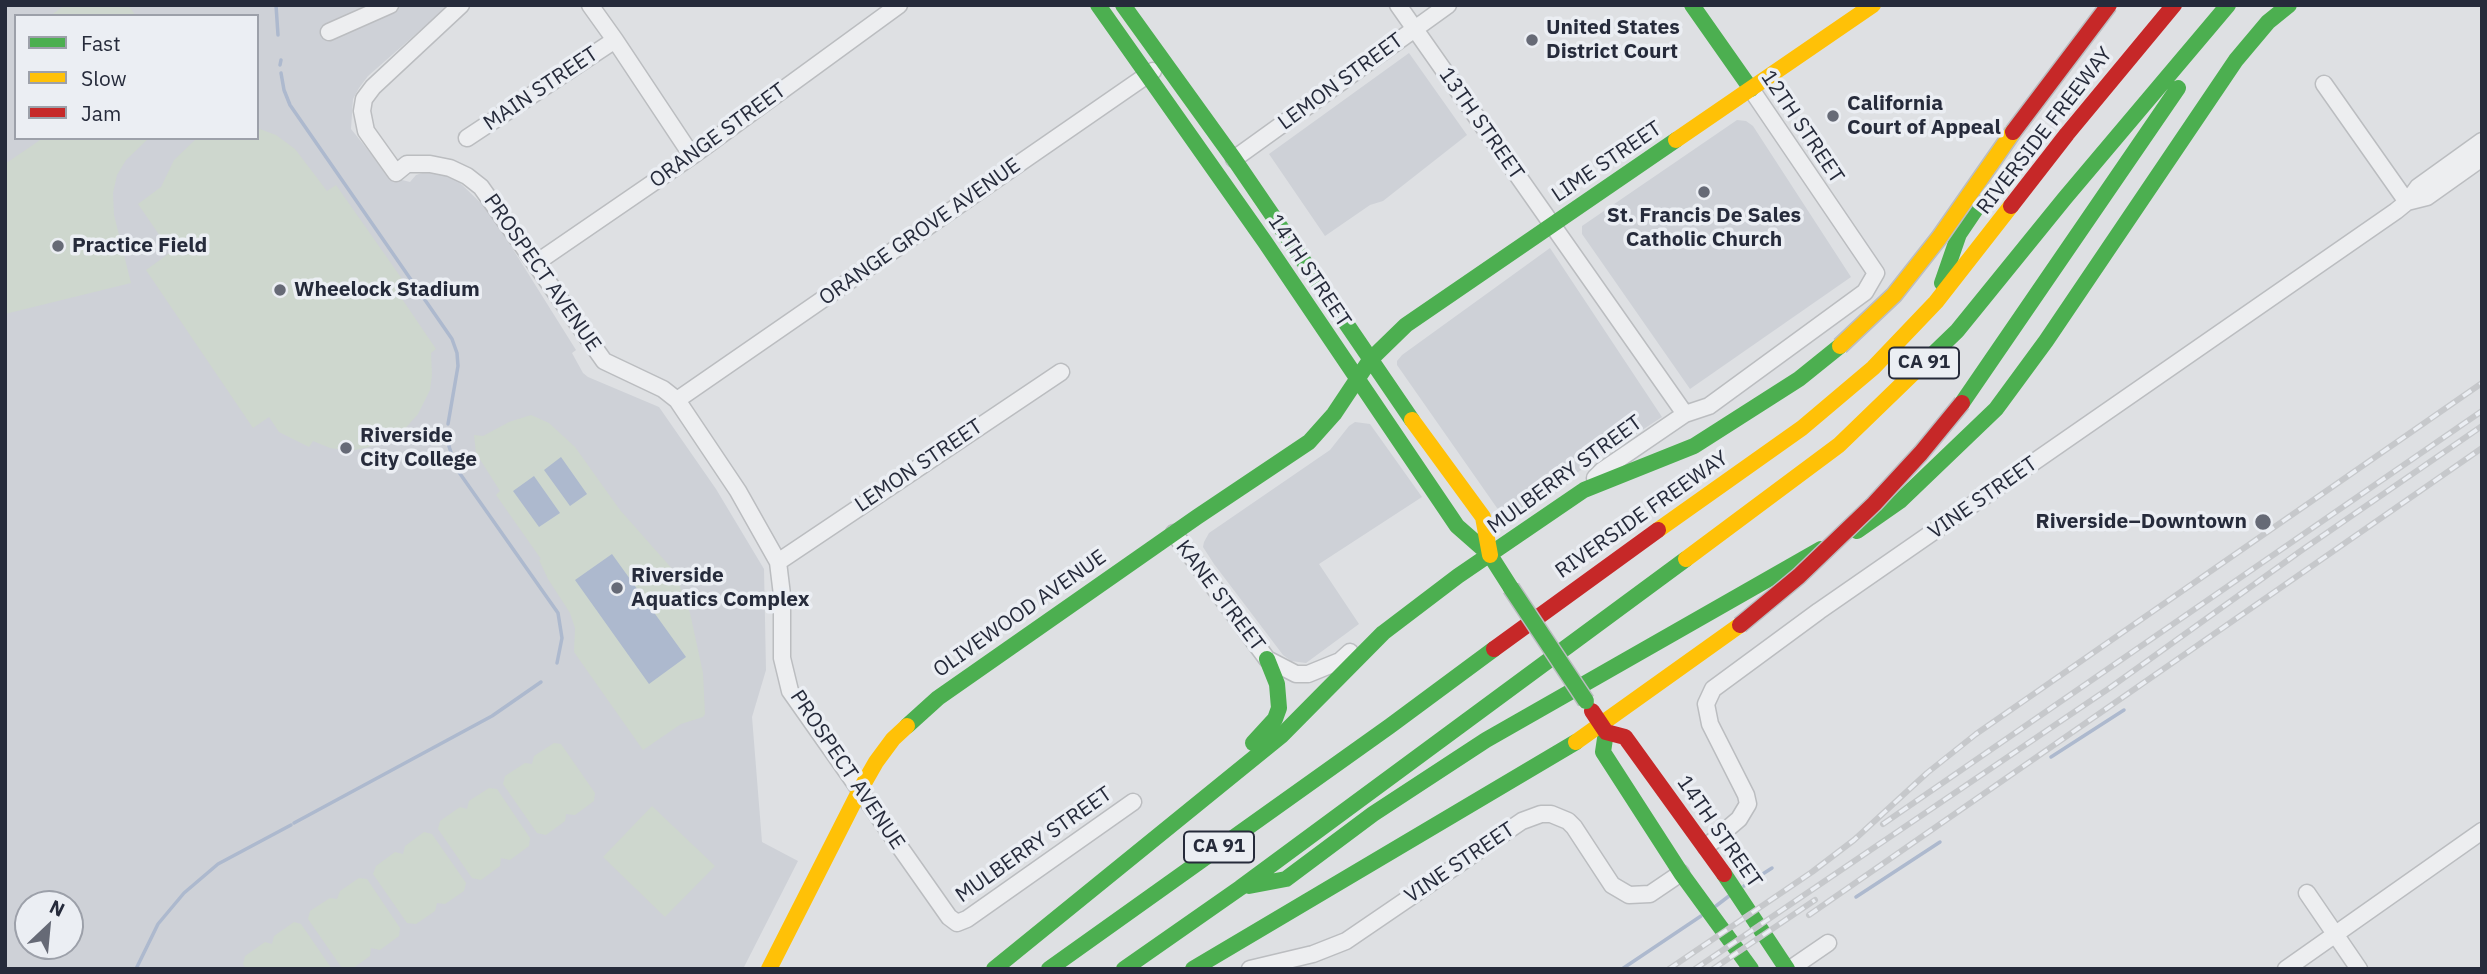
<!DOCTYPE html>
<meta charset="utf-8">
<style>
body{margin:0}
#map{position:relative;width:2487px;height:974px;overflow:hidden;background:#dee0e3;font-family:"IBM Plex Sans",sans-serif}
canvas{display:block}
.frame{position:absolute;inset:0;border:7px solid #262b3b;pointer-events:none}
.legend{position:absolute;left:14px;top:14px;width:245px;height:126px;box-sizing:border-box;background:#ebeef3;border:2px solid #9ca0a9;margin:0;padding:9px 12px;list-style:none;font-size:21px;color:#262b3b}
.legend li{display:flex;align-items:center;gap:14px;height:35px}
.legend b{width:35px;border:2px solid #9ca0a9}
.north{position:absolute;left:14px;top:890px;width:70px;height:70px;box-sizing:border-box;background:#ebeef3;border:2px solid #9ca0a9;border-radius:50%;rotate:26deg;font-size:19px;font-weight:700;line-height:28px;text-align:center;color:#262b3b}
.north::after{content:'';display:block;margin:auto;width:24px;height:32px;background:#666a76;clip-path:polygon(50% 0,100% 100%,50% 72%,0 100%)}
</style>
<div id="map">
<canvas width="2487" height="974"></canvas>
<div class="frame"></div>
<ul class="legend">
<li><b style="height:9px;background:#4caf50"></b>Fast</li>
<li><b style="height:9px;background:#ffc107"></b>Slow</li>
<li><b style="height:9px;background:#c62828"></b>Jam</li>
</ul>
<div class="north">N</div>
</div>
<script>
const c = document.querySelector('canvas').getContext('2d');
c.lineJoin = 'round';
function fill(path, color) {
  c.fillStyle = color;
  c.fill(path, 'evenodd');
}
function toPath(rows) {
  const path = new Path2D();
  for (const r of rows) {
    path.moveTo(r[0], r[1]);
    for (let i = 2; i < r.length; i += 2) path.lineTo(r[i], r[i + 1]);
  }
  return path;
}
function stroke(path, color, width, dash) {
  c.strokeStyle = color;
  c.lineWidth = width;
  c.lineCap = dash ? 'butt' : 'round';
  c.setLineDash(dash || []);
  c.stroke(path);
}
function drawText(font, color, halo, rows, align = 'center') {
  c.font = font + ' "IBM Plex Sans",sans-serif';
  c.lineWidth = 7;
  c.setLineDash([]);
  c.textBaseline = 'middle';
  c.strokeStyle = halo;
  c.fillStyle = color;
  for (const [text, x, y, turn = 0] of rows) {
    c.save();
    c.translate(x, y);
    c.rotate((+turn || 0) * Math.PI / 180);
    c.textAlign = isNaN(turn) ? turn : align;
    if (halo) c.strokeText(text, 0, 0);
    c.fillText(text, 0, 0);
    c.restore();
  }
}
fill(toPath([
 [5,5,449,5,368,76,359,88,353,99,351,129,390,177,410,182,416,175,425,172,447,175,457,180,489,211,576,350,572,353,583,373,588,377,659,407,716,489,764,569,766,670,752,717,762,842,798,861,743,969,5,969],
 [16,16,257,16,257,138,16,138],
 [28,904,70,904,70,946,28,946],
 [1409,53,1467,135,1383,201,1370,205,1325,236,1269,154],
 [1737,120,1746,121,1753,126,1851,277,1690,389,1582,234,1582,226],
 [1550,248,1662,417,1514,514,1503,512,1497,508,1397,365,1397,361,1402,355],
 [1355,422,1370,424,1422,497,1319,564,1359,624,1306,663,1291,661,1283,655,1214,564,1203,547,1204,542,1209,533,1330,450,1349,426]
]), '#ced1d7');
fill(toPath([
 [65,5,128,5,136,16,50,16],
 [257,128,276,135,295,149,327,191,336,185,407,286,398,293,436,349,431,353,432,375,430,390,418,414,402,432,382,444,351,451,330,448,313,441,309,447,279,432,269,417,253,428,146,270,171,252,138,204,161,187,174,160,195,140,257,138],
 [43,138,149,138,126,160,117,175,113,193,114,215,131,283,5,314,5,164],
 [531,415,549,423,575,447,620,510,674,571,690,613,703,673,705,714,703,717,681,724,643,750,574,652,575,628,570,613,548,579,539,560,541,559,496,495,500,491,476,453,474,435,483,436,509,422],
 [554,743,561,744,595,793,594,801,575,815,566,814,565,821,546,835,537,833,503,784,505,776,525,763,532,764,534,756],
 [489,788,497,789,530,838,529,846,510,860,501,858,500,866,481,880,472,878,438,829,440,821,460,807,467,809,469,801],
 [652,806,715,866,665,917,603,857],
 [424,832,432,834,466,883,464,891,445,904,437,903,435,911,416,924,407,923,373,874,376,866,395,852,403,854,405,846],
 [359,878,367,879,400,928,399,936,380,950,371,948,370,956,352,969,342,968,308,919,310,911,330,898,337,899,340,891],
 [294,922,301,924,332,969,246,969,243,964,245,956,265,942,272,944,274,936]
]), '#ced7ce');
fill(toPath([
 [561,457,587,494,570,506,544,470],
 [534,476,560,513,539,527,513,491],
 [612,554,686,657,649,684,575,580]
]), '#adb9ce');
stroke(toPath([
 [276,5,278,35],
 [280,65,281,60],
 [281,73,284,90,290,105,452,339,457,353,458,366,448,424],
 [447,440,456,468,558,613,562,638,557,663],
 [2051,757,2124,710],
 [294,823,492,716,541,682],
 [1744,886,1772,868],
 [1856,897,1940,842],
 [1716,906,1729,896],
 [136,969,158,924,184,893,218,864,291,825],
 [1622,969,1701,916]
]), '#adb9ce', 3.5);
const street = toPath([
 [461,5,373,87,364,99,362,111,366,131,396,173,407,164,430,164,450,168,467,176,481,187,604,361,663,389,677,400,738,491,778,562,782,595,782,658,790,691,949,917,957,923,967,919,1133,802],
 [590,5,615,40,692,156],
 [1398,5,1685,414],
 [329,32,390,5],
 [2324,84,2407,202],
 [467,138,615,40],
 [1234,159,1448,5],
 [2407,202,2427,197,2482,158],
 [536,263,692,156,899,5],
 [677,400,1153,71],
 [1595,478,1603,470,1685,414,1709,406,1865,292,1876,273,1751,89],
 [1174,533,1267,659,1296,674,1308,674,1340,661,1350,652],
 [778,562,1061,372],
 [1706,847,1739,819,1748,804,1746,795,1710,724,1706,704,1713,689,1819,611,2396,211,2407,202,2418,187,2482,141],
 [2307,893,2359,969],
 [1250,969,1313,954,1346,941,1522,821,1541,814,1551,814,1568,821,1574,827,1612,885,1629,895,1650,894,1681,873],
 [1790,969,1828,943],
 [2286,969,2482,831]
]);
stroke(street, '#bbbdc0', 19);
stroke(street, '#edeef0', 16);
stroke(toPath([
 [1098,5,1265,242,1457,526,1490,555,1511,588],
 [1123,5,1234,159,1412,420],
 [1692,5,1751,89],
 [1942,283,1959,234,1986,194],
 [1930,357,1957,331,2065,198,2228,5],
 [1962,403,2178,88],
 [1584,490,1694,446,1799,379,1840,346],
 [1857,531,1900,501,1996,409,2046,341,2236,60,2268,22,2289,5],
 [1383,633,1458,576,1584,490],
 [907,726,938,698,1197,517,1309,442,1334,414,1370,360,1406,325,1676,140],
 [1606,732,1603,752,1681,873,1751,969],
 [1253,743,1275,719,1279,708,1277,684,1267,659],
 [1724,874,1787,969],
 [1249,886,1286,879,1373,814,1486,740,1821,549],
 [994,969,1281,736,1383,633],
 [1049,969,1390,726,1494,649],
 [1124,969,1240,888,1686,559],
 [1193,969,1576,742]
]), '#4caf50', 16);
stroke(toPath([
 [1676,140,1873,5],
 [1412,420,1483,517,1490,555],
 [1658,530,1802,428,1873,368,1936,302,2011,206],
 [1686,559,1839,445,1930,357],
 [1576,742,1740,625],
 [769,969,860,790,876,762,893,739,907,726]
]), '#ffc107', 16);
stroke(toPath([
 [2011,206,2067,134,2174,5],
 [1494,649,1658,530],
 [1592,711,1606,732,1625,737,1724,874]
]), '#c62828', 16);
const rail = toPath([
 [1883,824,2482,411],
 [1809,915,2482,448],
 [1669,969,1812,872,1854,840,1927,773,1976,734,2482,383],
 [1695,969,2111,687,2302,550,2482,426],
 [1713,969,1815,900]
]);
stroke(rail, '#c6c8cb', 6);
stroke(rail, '#ebeef3', 3.5, [10]);
const fastBridge = toPath([
 [1511,588,1586,701]
]);
const slowBridge = toPath([
 [1840,346,1894,295,1939,238,2013,132]
]);
const jamBridge = toPath([
 [2013,132,2109,5],
 [1740,625,1799,576,1874,504,1921,453,1962,403]
]);
stroke(fastBridge, '#bbbdc1', 19, []);
stroke(slowBridge, '#bbbdc1', 19, []);
stroke(jamBridge, '#bbbdc1', 19, []);
stroke(fastBridge, '#4caf50', 16);
stroke(slowBridge, '#ffc107', 16);
stroke(jamBridge, '#c62828', 16);
for (const [x, y, r, color] of [
 [1532,40,7,"#666a76"],
 [1833,116,7,"#666a76"],
 [1704,192,7,"#666a76"],
 [58,246,7,"#666a76"],
 [280,290,7,"#666a76"],
 [346,448,7,"#666a76"],
 [2263,522,9,"#666a76"],
 [617,588,7,"#666a76"]
]) {
  const dot = new Path2D();
  dot.arc(x, y, r, 0, 2 * Math.PI);
  c.fillStyle = color;
  c.fill(dot);
  stroke(dot, '#ebeef3', 2.5);
}
for (const [x, y, w] of [
 [1924,363,70],
 [1219,847,70]
]) {
  const box = new Path2D();
  box.roundRect(x - w / 2, y - 15.5, w, 31, 5);
  c.fillStyle = '#ebeef3';
  c.fill(box);
  stroke(box, '#262b3b', 2);
}
drawText('bold 19px', '#262b3b', null, [
 ["CA 91",1924,363],
 ["CA 91",1219,847]
]);
drawText('bold 21px', '#262b3b', '#ebeef3', [
 ["United States",1546,28],
 ["District Court",1546,52],
 ["California",1847,104],
 ["Court of Appeal",1847,128],
 ["St. Francis De Sales",1704,216,"center"],
 ["Catholic Church",1704,240,"center"],
 ["Practice Field",72,246],
 ["Wheelock Stadium",294,290],
 ["Riverside",360,436],
 ["City College",360,460],
 ["Riverside–Downtown",2247,522,"right"],
 ["Riverside",631,576],
 ["Aquatics Complex",631,600]
], 'left');
drawText('21px', '#262b3b', '#ebeef3', [
 ["LEMON STREET",1341,82,-36],
 ["MAIN STREET",541,89,-34],
 ["13TH STREET",1481,124,55],
 ["12TH STREET",1802,127,56],
 ["RIVERSIDE FREEWAY",2045,131,-52],
 ["ORANGE STREET",718,136,-36],
 ["LIME STREET",1607,162,-34],
 ["ORANGE GROVE AVENUE",920,232,-35],
 ["14TH STREET",1309,271,56],
 ["PROSPECT AVENUE",542,273,55],
 ["LEMON STREET",919,466,-34],
 ["MULBERRY STREET",1565,475,-36],
 ["VINE STREET",1983,498,-35],
 ["RIVERSIDE FREEWAY",1642,515,-35],
 ["KANE STREET",1220,596,53],
 ["OLIVEWOOD AVENUE",1020,614,-35],
 ["PROSPECT AVENUE",847,770,56],
 ["14TH STREET",1719,832,55],
 ["MULBERRY STREET",1034,845,-35],
 ["VINE STREET",1460,863,-34]
]);
</script>
